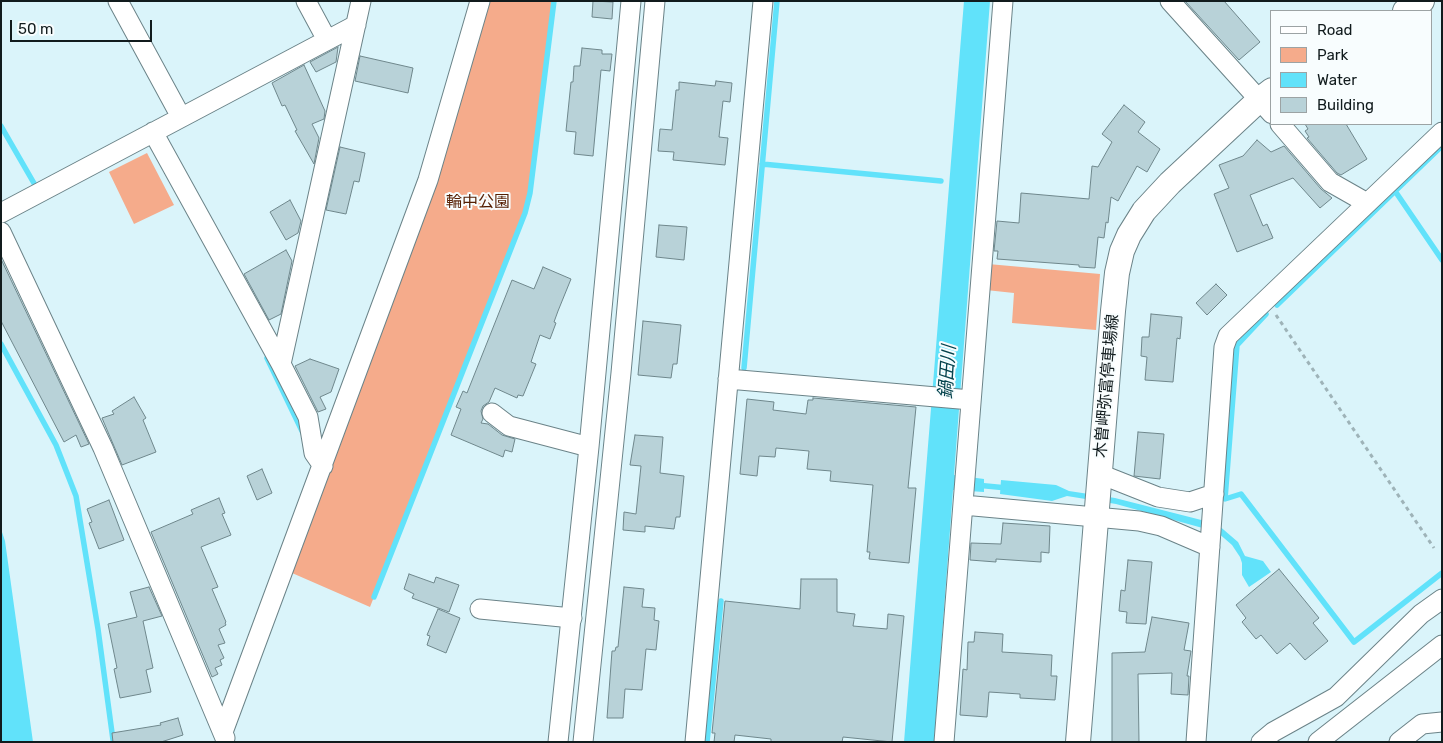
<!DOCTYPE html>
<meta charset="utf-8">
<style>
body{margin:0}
#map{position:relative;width:1443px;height:743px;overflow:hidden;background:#daf4fa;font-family:Rubik,sans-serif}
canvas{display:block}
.frame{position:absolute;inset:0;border:2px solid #111b1d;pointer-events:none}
.legend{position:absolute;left:1270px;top:10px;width:162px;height:115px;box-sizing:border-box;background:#f8fdfe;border:1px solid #9ca3a4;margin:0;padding:6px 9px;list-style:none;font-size:15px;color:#111b1d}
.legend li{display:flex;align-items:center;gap:10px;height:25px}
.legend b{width:25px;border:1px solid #9ca3a4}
.scale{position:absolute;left:10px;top:20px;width:142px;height:22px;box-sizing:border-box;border:2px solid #111b1d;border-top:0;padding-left:6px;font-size:15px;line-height:18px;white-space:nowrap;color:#111b1d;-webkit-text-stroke:4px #f8fdfe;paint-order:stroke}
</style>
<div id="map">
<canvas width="1443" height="743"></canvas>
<div class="frame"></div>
<ul class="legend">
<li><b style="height:6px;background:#fff"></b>Road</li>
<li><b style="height:14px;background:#f5ab8b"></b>Park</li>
<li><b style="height:14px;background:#61e2fa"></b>Water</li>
<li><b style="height:14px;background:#b8d2d8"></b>Building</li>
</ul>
<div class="scale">50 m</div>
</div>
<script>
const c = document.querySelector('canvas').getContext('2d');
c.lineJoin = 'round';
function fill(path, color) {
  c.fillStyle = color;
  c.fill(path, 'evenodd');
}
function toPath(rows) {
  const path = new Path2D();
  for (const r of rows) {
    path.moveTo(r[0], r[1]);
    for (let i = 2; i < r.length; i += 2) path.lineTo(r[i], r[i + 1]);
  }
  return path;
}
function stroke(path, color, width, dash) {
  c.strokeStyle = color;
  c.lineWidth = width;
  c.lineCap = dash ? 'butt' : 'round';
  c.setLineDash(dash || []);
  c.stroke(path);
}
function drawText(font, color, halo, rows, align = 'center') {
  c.font = font + ' Rubik,"Noto Sans JP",sans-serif';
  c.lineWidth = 4;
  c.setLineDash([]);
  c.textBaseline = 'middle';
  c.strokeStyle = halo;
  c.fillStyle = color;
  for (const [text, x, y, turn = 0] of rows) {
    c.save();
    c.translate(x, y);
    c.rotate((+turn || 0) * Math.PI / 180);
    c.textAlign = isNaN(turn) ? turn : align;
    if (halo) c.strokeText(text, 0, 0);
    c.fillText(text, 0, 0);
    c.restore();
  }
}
fill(toPath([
 [489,1,554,1,530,193,525,213,370,607,292,573,435,182],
 [147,153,174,205,134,224,109,172],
 [988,264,1100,274,1096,330,1012,323,1014,293,986,290]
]), '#f5ab8b');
fill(toPath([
 [964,1,990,1,954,475,984,479,984,492,953,490,934,742,904,742],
 [1001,480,1056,485,1069,491,1115,498,1217,524,1238,542,1245,556,1263,561,1271,572,1249,587,1242,575,1242,563,1240,557,1232,545,1217,532,1116,504,1067,496,1052,501,1000,494],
 [1,529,5,541,33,742,1,742]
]), '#61e2fa');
stroke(toPath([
 [1,126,35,185],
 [762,164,941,181],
 [1395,191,1442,260],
 [1277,305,1442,146],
 [1266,314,1237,345,1225,499,1241,494,1354,642,1442,573],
 [1,344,56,445,76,496,98,629,113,740],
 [267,358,303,433],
 [744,368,777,1],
 [976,485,1007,488],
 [374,597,525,213,530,193,554,1],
 [707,742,721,601]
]), '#61e2fa', 5.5);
const building = toPath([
 [593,1,613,2,612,19,592,17,593,1],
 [1185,1,1224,1,1260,42,1239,60,1185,1],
 [338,47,336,62,316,72,310,62,338,47],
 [582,48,602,50,602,54,612,54,610,71,601,70,593,156,574,154,576,132,566,131,571,82,573,82,574,66,580,66,582,48],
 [360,56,413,68,408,93,355,81,360,56],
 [304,65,325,111,324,119,312,124,319,138,314,164,295,131,297,130,285,105,282,106,272,83,304,65],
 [716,81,732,83,730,102,723,101,719,137,728,138,725,165,673,160,674,152,658,151,660,129,672,130,676,90,679,90,679,82,715,86,716,81],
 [1124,105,1145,122,1138,132,1160,149,1147,172,1137,166,1118,201,1111,197,1108,223,1106,222,1104,238,1098,237,1095,268,1079,267,1079,265,997,259,998,251,994,251,997,221,1019,223,1021,193,1089,199,1092,166,1098,167,1112,142,1102,134,1124,105],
 [1305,124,1346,124,1367,159,1341,175,1337,173,1307,138,1309,137,1305,131,1308,129,1305,124],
 [1257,140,1271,152,1284,146,1321,189,1332,198,1320,208,1293,178,1250,195,1263,226,1267,224,1273,238,1237,252,1214,194,1229,188,1219,165,1243,156,1257,140],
 [340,147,365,153,359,182,354,181,346,214,326,210,340,147],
 [290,200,301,221,298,233,286,240,270,212,290,200],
 [659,225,687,227,684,260,656,257,659,225],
 [286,250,292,261,281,314,269,320,244,274,286,250],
 [1,259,89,444,81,447,76,435,64,442,1,321,1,259],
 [543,267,571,279,558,311,554,322,556,323,550,339,540,335,531,362,536,364,523,396,518,395,517,398,495,388,489,402,483,406,481,411,483,419,481,423,488,424,502,435,515,439,512,452,505,450,503,457,451,435,461,409,456,407,463,391,467,393,512,280,534,289,543,267],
 [1216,284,1227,295,1207,315,1196,303,1216,284],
 [1151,314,1182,317,1180,339,1177,338,1173,382,1145,380,1147,357,1141,356,1142,337,1149,337,1151,314],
 [643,321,681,325,677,364,673,364,671,378,638,375,643,321],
 [310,359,339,369,331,392,320,397,326,409,318,412,295,366,310,359],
 [134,397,146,418,143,420,156,452,122,465,102,418,114,414,112,411,134,397],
 [813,398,916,407,908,488,916,488,909,563,869,559,870,552,867,552,873,485,830,481,831,471,807,469,809,451,776,448,775,457,759,456,757,476,740,474,747,399,774,402,773,410,806,414,808,400,813,400,813,398],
 [1138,432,1164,434,1160,479,1134,476,1138,432],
 [635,435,663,437,660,473,684,476,680,517,676,517,674,529,645,526,645,532,623,530,624,512,636,514,641,466,630,465,635,435],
 [262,469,272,493,257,500,247,476,262,469],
 [219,498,225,513,222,514,231,535,201,547,218,587,212,589,226,622,225,623,226,625,219,629,225,643,218,645,224,658,220,660,222,665,215,668,218,674,212,677,151,532,193,514,191,510,219,498],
 [109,500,124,540,99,549,89,523,92,522,87,509,109,500],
 [1003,523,1050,526,1049,553,1041,552,1041,562,996,559,996,562,970,560,971,543,1001,544,1003,523],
 [1128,560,1152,562,1146,624,1126,623,1127,612,1119,611,1121,590,1125,591,1128,560],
 [1279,569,1319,618,1313,623,1328,641,1305,660,1290,643,1277,654,1261,635,1256,639,1242,622,1246,618,1236,605,1279,569],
 [409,574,434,583,436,577,459,585,449,612,412,598,414,594,404,589,409,574],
 [801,579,837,579,837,612,855,614,853,626,887,629,888,614,904,616,892,742,843,737,842,742,771,742,771,739,735,735,734,742,714,742,715,733,712,733,725,601,800,609,801,579],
 [149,587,162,616,143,621,153,668,146,670,151,692,120,698,114,669,117,668,108,624,137,617,130,592,149,587],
 [624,587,644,589,642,607,655,608,654,620,659,621,656,650,646,649,642,690,625,689,623,718,607,718,612,651,615,651,616,647,618,647,624,587],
 [438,609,460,618,446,653,427,645,430,636,427,635,438,609],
 [1152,617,1189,623,1184,650,1191,651,1187,676,1189,676,1188,695,1171,694,1172,673,1138,674,1139,742,1112,742,1112,653,1145,652,1152,617],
 [975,632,1003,634,1002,652,1052,655,1051,676,1057,676,1055,700,1020,698,1020,694,989,692,987,717,960,715,963,669,967,670,968,642,974,642,975,632],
 [178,718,183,735,161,742,113,742,112,733,161,725,160,723,178,718]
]);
fill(building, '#b8d2d8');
stroke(building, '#6f878c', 1);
const minor = toPath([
 [118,1,181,117],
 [306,1,327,40],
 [1170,1,1272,114],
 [1280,124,1330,182,1367,203],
 [153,132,281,364],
 [1,213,356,25],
 [1,232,103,448,225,738],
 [728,379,971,400],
 [492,413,509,426,589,447],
 [323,466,314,453,308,417,281,364,361,1],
 [1100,474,1158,497,1190,502,1214,494],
 [963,505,1139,521,1161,526,1210,547],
 [480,609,572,618],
 [223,732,428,180,480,1],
 [558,742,589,447,631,1],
 [583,742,621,373,655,1],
 [695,742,763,1],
 [944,742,1003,1],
 [1196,742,1224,347,1228,336,1442,132],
 [1261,742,1273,732,1336,697,1421,614,1442,599],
 [1318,742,1442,645],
 [1399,742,1422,724,1442,722]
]);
const major = toPath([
 [1405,11,1422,1],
 [1078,742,1113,311,1117,273,1122,251,1129,235,1144,211,1170,183,1259,100,1272,90]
]);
stroke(minor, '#6b8388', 21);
stroke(major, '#6b8388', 26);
stroke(toPath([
 [1276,315,1434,548]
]), '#9eb3b8', 3, [4, 4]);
stroke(minor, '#fff', 19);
stroke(major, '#fff', 24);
drawText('16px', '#551f03', '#f8fdfe', [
 ["輪中公園",478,202]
]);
drawText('16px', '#111b1d', '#f8fdfe', [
 ["木曽岬弥富停車場線",1107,386,-85]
]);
drawText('italic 18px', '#05434d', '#f8fdfe', [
 ["鍋田川",948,372,-86]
]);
</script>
